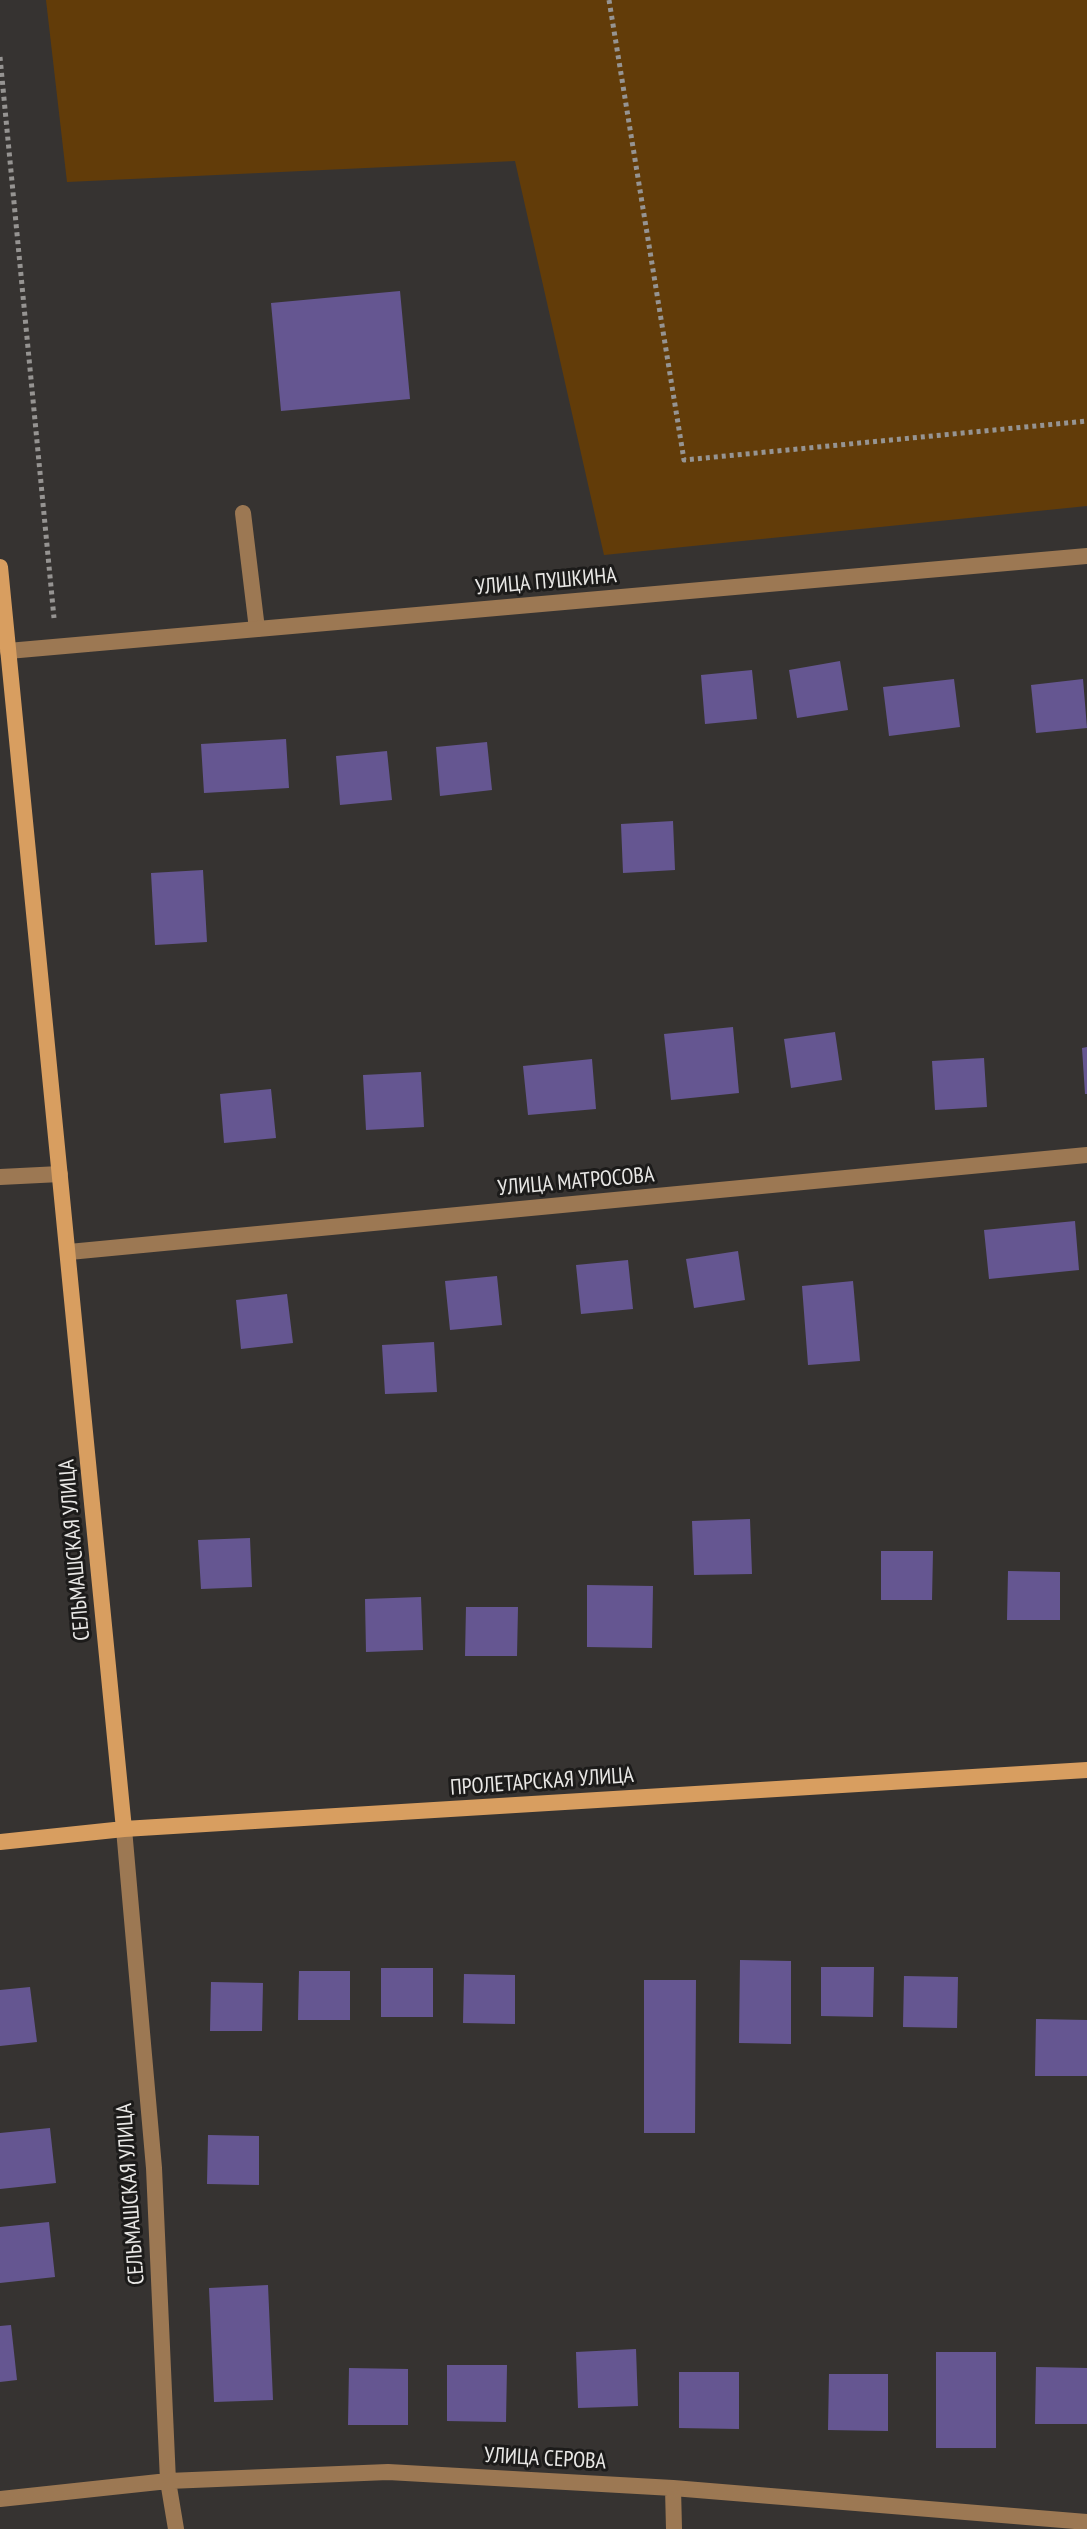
<!DOCTYPE html>
<meta charset="utf-8">
<style>
body{margin:0}
canvas{display:block;background:#363331}
</style>
<canvas width="1087" height="2529"></canvas>
<script>
const c = document.querySelector('canvas').getContext('2d');
c.lineJoin = 'round';
function fill(path, color) {
  c.fillStyle = color;
  c.fill(path, 'evenodd');
}
function toPath(rows) {
  const path = new Path2D();
  for (const r of rows) {
    path.moveTo(r[0], r[1]);
    for (let i = 2; i < r.length; i += 2) path.lineTo(r[i], r[i + 1]);
  }
  return path;
}
function stroke(path, color, width, dash) {
  c.strokeStyle = color;
  c.lineWidth = width;
  c.lineCap = dash ? 'butt' : 'round';
  c.setLineDash(dash || []);
  c.stroke(path);
}
function drawText(font, color, halo, rows, align = 'center') {
  c.font = font + ' "PT Sans Narrow",sans-serif';
  c.lineWidth = 6;
  c.setLineDash([]);
  c.textBaseline = 'middle';
  c.strokeStyle = halo;
  c.fillStyle = color;
  for (const [text, x, y, turn = 0] of rows) {
    c.save();
    c.translate(x, y);
    c.rotate((+turn || 0) * Math.PI / 180);
    c.textAlign = isNaN(turn) ? turn : align;
    if (halo) c.strokeText(text, 0, 0);
    c.fillText(text, 0, 0);
    c.restore();
  }
}
fill(toPath([
 [46,0,1087,0,1087,506,604,555,515,161,67,182]
]), '#623c09');
fill(toPath([
 [400,291,410,399,281,411,271,303],
 [840,661,848,710,797,718,789,670],
 [752,670,757,719,705,724,701,675],
 [954,679,960,727,889,736,883,687],
 [1083,679,1087,728,1036,733,1031,685],
 [286,739,289,788,204,793,201,744],
 [487,742,492,790,440,796,436,747],
 [387,751,392,800,340,805,336,756],
 [673,821,675,870,623,873,621,824],
 [203,870,207,942,155,945,151,873],
 [733,1027,739,1093,671,1100,664,1034],
 [835,1032,842,1080,791,1088,784,1039],
 [1087,1047,1087,1094,1085,1094,1082,1048],
 [984,1058,987,1107,935,1110,932,1061],
 [592,1059,596,1109,528,1115,523,1066],
 [421,1072,424,1127,366,1130,363,1075],
 [271,1089,276,1138,224,1143,220,1094],
 [1075,1221,1079,1270,989,1279,984,1230],
 [738,1251,745,1300,694,1308,686,1259],
 [628,1260,633,1309,581,1314,576,1265],
 [497,1276,502,1325,450,1330,445,1281],
 [853,1281,860,1361,808,1365,802,1286],
 [287,1294,293,1343,241,1349,236,1300],
 [434,1342,437,1392,385,1394,382,1345],
 [750,1519,752,1574,694,1575,692,1521],
 [250,1538,252,1587,201,1589,198,1540],
 [881,1551,933,1551,932,1600,881,1600],
 [1008,1571,1060,1572,1060,1620,1007,1620],
 [587,1585,653,1586,652,1648,587,1647],
 [421,1597,423,1650,366,1652,365,1599],
 [466,1607,518,1607,517,1656,465,1656],
 [740,1960,791,1961,791,2044,739,2043],
 [821,1967,874,1967,873,2017,821,2016],
 [381,1968,433,1968,433,2017,381,2017],
 [299,1971,350,1971,350,2020,298,2020],
 [464,1974,515,1975,515,2024,463,2023],
 [904,1976,958,1977,957,2028,903,2027],
 [644,1980,696,1980,695,2133,644,2133],
 [211,1982,263,1983,262,2031,210,2031],
 [30,1987,37,2042,0,2046,0,1990],
 [1036,2019,1087,2020,1087,2076,1035,2076],
 [50,2128,56,2183,0,2189,0,2133],
 [208,2135,259,2136,259,2185,207,2184],
 [49,2222,55,2277,0,2283,0,2227],
 [268,2285,273,2400,214,2402,209,2288],
 [11,2325,17,2380,0,2382,0,2326],
 [636,2349,638,2406,578,2408,576,2352],
 [936,2352,996,2352,996,2448,936,2448],
 [447,2365,507,2365,506,2422,447,2421],
 [1036,2367,1087,2368,1087,2424,1035,2424],
 [349,2368,408,2369,408,2425,348,2425],
 [679,2372,739,2372,739,2429,679,2428],
 [829,2374,888,2374,888,2431,828,2430]
]), '#655691');
stroke(toPath([
 [609,0,684,460,1087,421],
 [0,57,54,618]
]), '#969492', 5, [4, 4]);
stroke(toPath([
 [243,513,257,629]
]), '#9c7853', 16);
stroke(toPath([
 [8,651,1087,556],
 [0,1177,60,1174],
 [69,1252,1087,1155],
 [124,1829,154,2168,168,2481,176,2529],
 [673,2488,674,2529],
 [0,2499,168,2481,388,2472,673,2488,1087,2522]
]), '#9c7853', 16);
stroke(toPath([
 [0,567,124,1829],
 [0,1842,124,1829,1087,1770]
]), '#d89e60', 16);
drawText('22px', '#e9e8e6', '#1c1b1a', [
 ["УЛИЦА ПУШКИНА",546,582,-5],
 ["УЛИЦА МАТРОСОВА",576,1182,-5],
 ["СЕЛЬМАШСКАЯ УЛИЦА",75,1550,-95],
 ["ПРОЛЕТАРСКАЯ УЛИЦА",542,1782,-4],
 ["СЕЛЬМАШСКАЯ УЛИЦА",131,2194,-94],
 ["УЛИЦА СЕРОВА",545,2459,3]
]);
</script>
